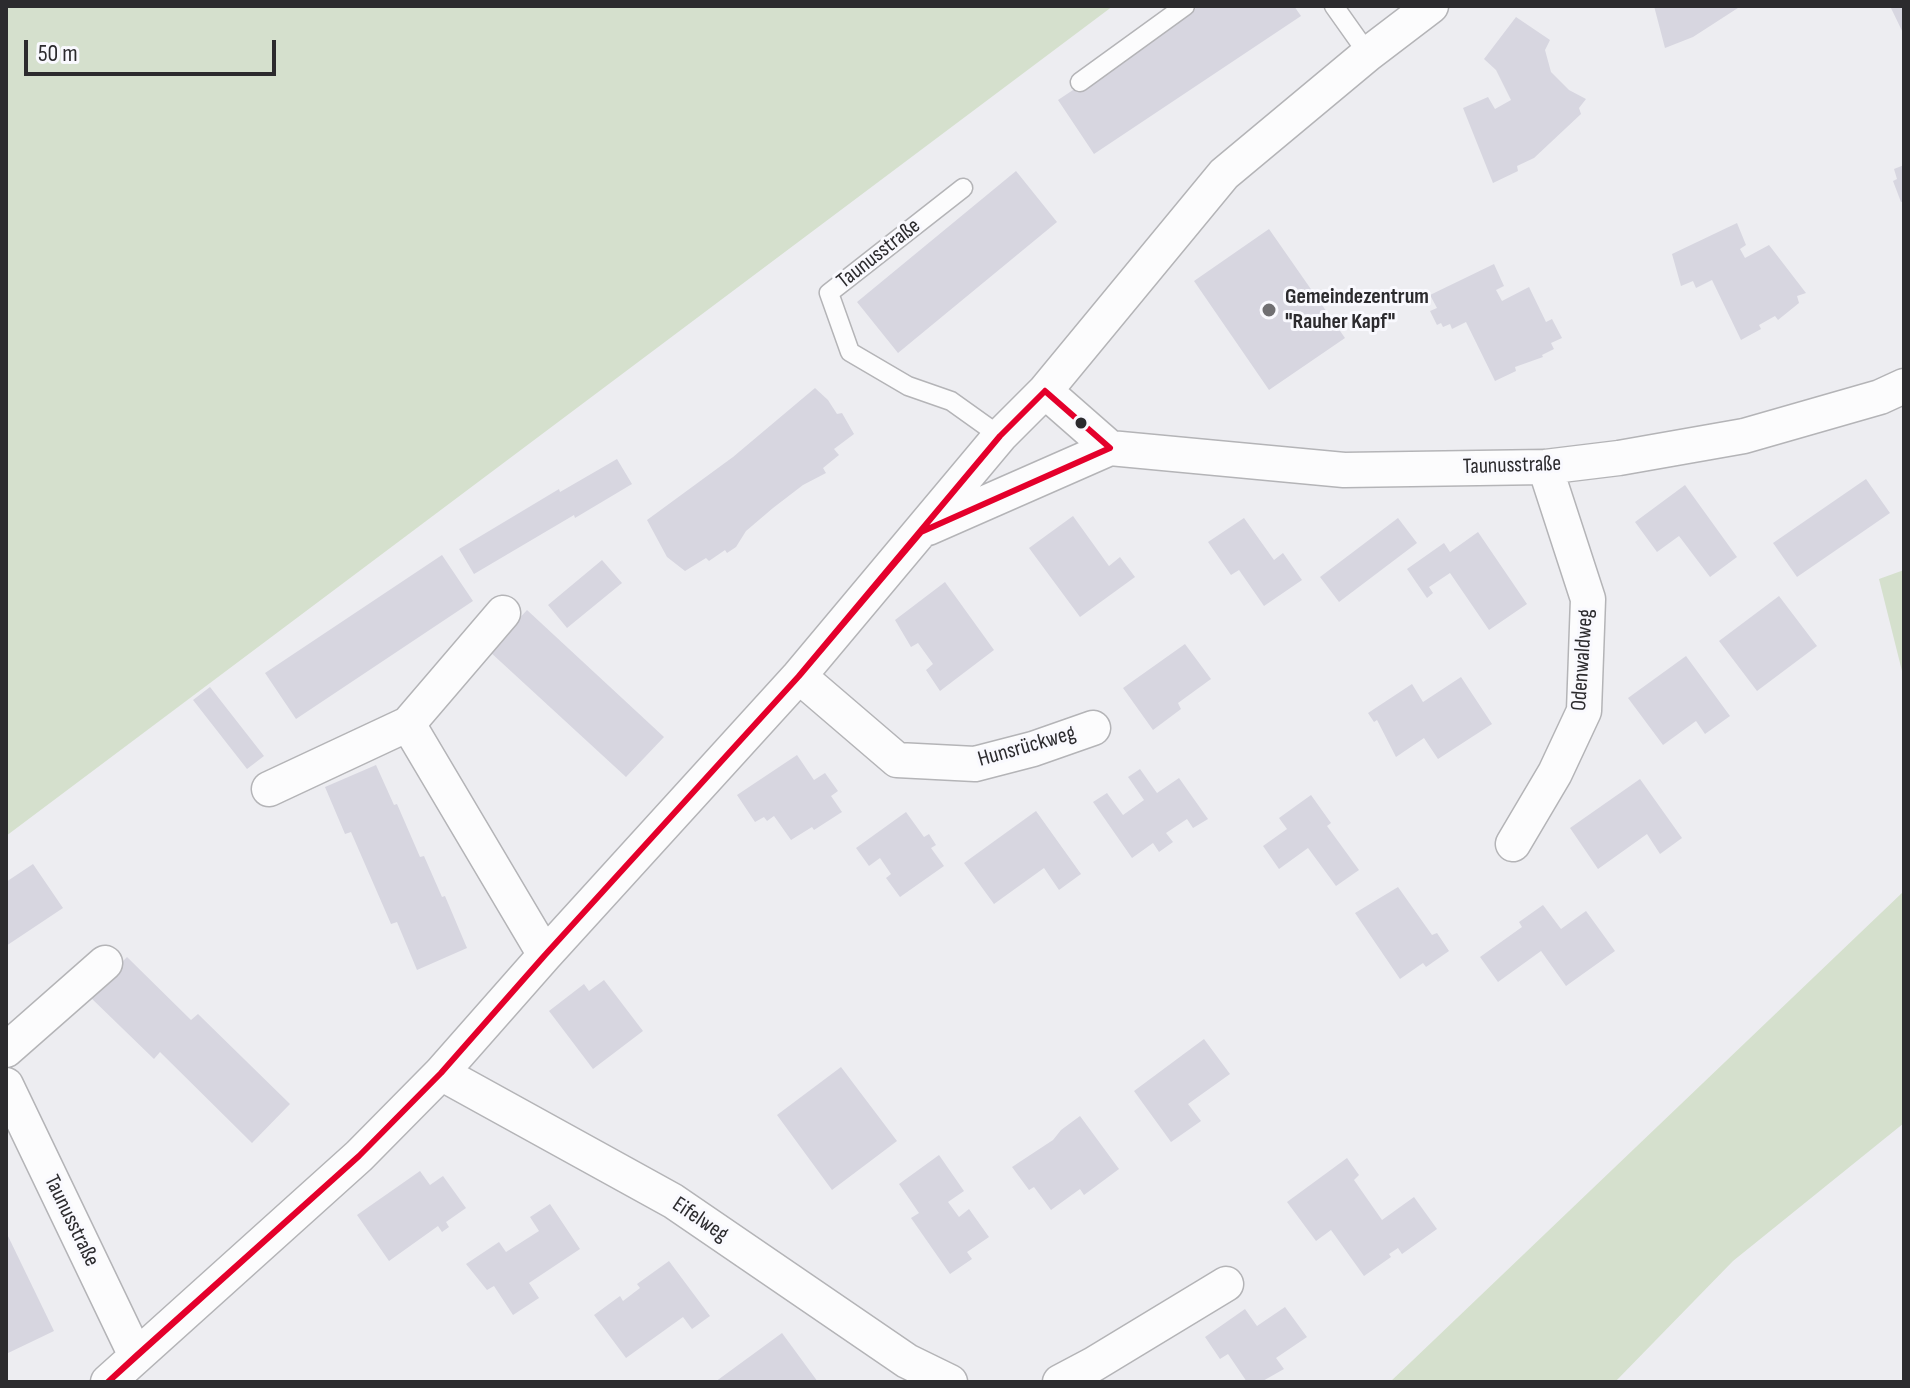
<!DOCTYPE html>
<meta charset="utf-8">
<style>
body{margin:0}
#map{position:relative;width:1910px;height:1388px;overflow:hidden;background:#ededf1;font-family:"Sofia Sans Condensed",sans-serif}
canvas{display:block}
.frame{position:absolute;inset:0;border:8px solid #2c2b2e;pointer-events:none}
.scale{position:absolute;left:24px;top:40px;width:252px;height:36px;box-sizing:border-box;border:4px solid #2c2b2e;border-top:0;padding-left:10px;font-size:24px;line-height:28px;white-space:nowrap;color:#2c2b2e;-webkit-text-stroke:6px #f9f9fe;paint-order:stroke}
</style>
<div id="map">
<canvas width="1910" height="1388"></canvas>
<div class="frame"></div>
<div class="scale">50 m</div>
</div>
<script>
const c = document.querySelector('canvas').getContext('2d');
c.lineJoin = 'round';
function fill(path, color) {
  c.fillStyle = color;
  c.fill(path, 'evenodd');
}
function toPath(rows) {
  const path = new Path2D();
  for (const r of rows) {
    path.moveTo(r[0], r[1]);
    for (let i = 2; i < r.length; i += 2) path.lineTo(r[i], r[i + 1]);
  }
  return path;
}
function stroke(path, color, width, dash) {
  c.strokeStyle = color;
  c.lineWidth = width;
  c.lineCap = dash ? 'butt' : 'round';
  c.setLineDash(dash || []);
  c.stroke(path);
}
function drawText(font, color, halo, rows, align = 'center') {
  c.font = font + ' "Sofia Sans Condensed",sans-serif';
  c.lineWidth = 6;
  c.setLineDash([]);
  c.textBaseline = 'middle';
  c.strokeStyle = halo;
  c.fillStyle = color;
  for (const [text, x, y, turn = 0] of rows) {
    c.save();
    c.translate(x, y);
    c.rotate((+turn || 0) * Math.PI / 180);
    c.textAlign = isNaN(turn) ? turn : align;
    if (halo) c.strokeText(text, 0, 0);
    c.fillText(text, 0, 0);
    c.restore();
  }
}
fill(toPath([
 [6,6,1113,6,6,836],
 [1904,570,1904,679,1879,579],
 [1904,891,1904,1123,1733,1261,1615,1382,1390,1382]
]), '#d5e0cd');
fill(toPath([
 [1199,6,1294,6,1301,16,1094,154,1058,100],
 [1654,6,1741,6,1693,37,1665,48],
 [1890,6,1904,6,1904,35],
 [1516,17,1550,40,1545,50,1551,72,1569,90,1586,99,1579,108,1581,114,1534,158,1517,166,1518,171,1493,183,1463,108,1488,97,1495,109,1511,100,1496,70,1484,59],
 [1904,165,1904,201,1901,202,1893,181,1897,179,1894,169],
 [1016,171,1057,222,898,353,857,302],
 [1737,223,1746,245,1740,249,1745,258,1769,245,1806,293,1797,296,1799,303,1778,320,1775,316,1759,325,1761,329,1741,340,1712,280,1696,288,1693,281,1681,286,1672,254],
 [1269,229,1345,338,1269,390,1194,281],
 [1494,264,1504,286,1496,290,1502,301,1529,287,1546,322,1552,319,1562,338,1551,343,1554,349,1542,355,1543,357,1515,367,1516,371,1495,381,1466,322,1452,329,1450,324,1443,327,1441,323,1437,325,1430,311,1437,308,1430,295],
 [815,388,828,400,837,414,842,413,854,434,834,449,839,455,823,468,826,473,803,485,773,508,746,531,736,547,727,553,725,550,709,561,706,558,685,571,667,557,647,520,733,457],
 [617,459,632,484,575,518,574,515,474,574,459,549,559,489,560,492],
 [1866,479,1890,513,1797,577,1773,543],
 [1685,485,1737,557,1710,577,1679,536,1657,552,1635,522],
 [1073,516,1109,566,1120,557,1135,577,1080,617,1029,548],
 [1244,518,1274,560,1283,553,1302,580,1264,606,1239,570,1231,575,1208,542],
 [1398,518,1417,543,1339,602,1320,577],
 [1478,532,1527,604,1489,630,1450,573,1429,587,1433,593,1427,598,1407,569,1444,543,1450,552],
 [442,555,473,601,296,719,265,673],
 [602,560,622,583,567,628,548,605],
 [945,582,994,650,940,691,926,670,933,664,918,643,911,647,895,620],
 [1779,596,1817,646,1757,691,1719,641],
 [527,610,664,737,626,777,489,651],
 [1185,644,1211,679,1178,703,1181,709,1153,730,1123,688],
 [1686,656,1730,716,1705,734,1696,721,1663,745,1628,698],
 [1461,677,1492,724,1438,759,1424,738,1396,757,1377,720,1374,722,1368,713,1412,684,1423,702],
 [210,687,264,756,247,769,193,700],
 [797,755,814,780,825,773,838,791,831,796,842,812,814,830,812,827,791,840,774,816,767,821,764,817,755,822,737,795],
 [376,765,394,805,397,804,420,857,424,856,442,897,445,896,467,948,417,970,397,922,391,924,351,832,345,834,325,787],
 [1140,769,1157,793,1179,778,1208,819,1193,828,1187,819,1166,833,1173,842,1159,852,1153,843,1132,858,1093,802,1107,793,1123,815,1144,800,1128,777],
 [1640,779,1682,838,1660,854,1647,834,1598,869,1570,828],
 [1311,795,1331,823,1327,826,1359,870,1336,886,1308,848,1279,869,1263,846,1287,829,1279,818],
 [1036,811,1081,874,1059,890,1044,868,994,904,964,863],
 [906,812,924,837,929,834,936,845,931,848,944,866,900,897,886,878,891,874,880,858,869,866,856,848],
 [33,864,63,908,6,946,6,882],
 [1398,887,1432,935,1437,933,1449,951,1426,967,1423,963,1400,979,1355,913],
 [1543,905,1561,929,1586,911,1615,951,1566,986,1541,951,1498,982,1480,957,1522,927,1519,922],
 [127,957,191,1020,198,1014,290,1104,252,1143,160,1052,154,1059,89,996],
 [604,980,643,1031,593,1069,549,1011,584,984,589,991],
 [1204,1039,1230,1074,1188,1104,1201,1121,1171,1142,1134,1091],
 [841,1067,897,1141,832,1190,777,1115],
 [1080,1116,1119,1169,1084,1195,1080,1189,1051,1210,1034,1187,1029,1190,1012,1167,1053,1140,1061,1130],
 [939,1155,964,1191,948,1202,959,1217,969,1209,989,1237,967,1252,972,1259,950,1274,911,1218,919,1213,899,1184],
 [1347,1158,1359,1175,1354,1180,1382,1220,1414,1197,1437,1229,1402,1254,1398,1248,1389,1254,1391,1257,1364,1276,1331,1230,1316,1241,1287,1202],
 [420,1171,430,1185,443,1176,466,1208,446,1222,449,1227,442,1232,438,1226,389,1261,357,1215],
 [550,1204,580,1249,529,1283,539,1298,513,1315,494,1286,487,1290,466,1264,499,1242,506,1252,539,1231,530,1217],
 [6,1232,54,1331,6,1354],
 [669,1261,710,1316,692,1329,683,1317,626,1358,594,1315,620,1296,623,1301,640,1288,637,1284],
 [1285,1307,1307,1337,1276,1358,1284,1369,1261,1382,1247,1382,1228,1354,1220,1359,1205,1337,1245,1309,1257,1326],
 [782,1333,818,1382,715,1382]
]), '#d7d6e0');
const lane = toPath([
 [1334,6,1368,54],
 [1080,82,1185,6],
 [963,188,829,293,850,352,908,386,951,401,1000,436]
]);
const street = toPath([
 [1045,391,1110,448],
 [928,528,1110,448,1344,470,1545,467,1619,458,1744,436,1880,397,1904,386],
 [503,613,408,724,545,955],
 [799,676,897,760,975,764,1033,749,1093,728],
 [269,789,408,724],
 [1513,844,1555,773,1584,711,1588,599,1545,467],
 [6,1050,105,963],
 [441,1073,673,1201,907,1361,950,1382],
 [6,1085,136,1356],
 [108,1382,359,1156,441,1073,545,955,799,676,1000,436,1045,391,1224,174,1368,54,1431,6],
 [1060,1382,1094,1364,1226,1284]
]);
stroke(lane, '#b4b4b7', 21);
stroke(street, '#b4b4b7', 37);
stroke(lane, '#fcfcfd', 18);
stroke(street, '#fcfcfd', 34);
stroke(toPath([
 [1045,391,1110,448,921,532,799,676,1000,436,1045,391],
 [545,955,799,676],
 [545,955,799,676],
 [359,1156,108,1382,136,1356,359,1156],
 [359,1156,441,1073,545,955]
]), '#e4002b', 6);
for (const [x, y, r, color] of [
 [1269,310,8,"#706f72"],
 [1081,423,7,"#2c2b2e"]
]) {
  const dot = new Path2D();
  dot.arc(x, y, r, 0, 2 * Math.PI);
  c.fillStyle = color;
  c.fill(dot);
  stroke(dot, '#f9f9fe', 3);
}
drawText('22px', '#2c2b2e', '#f9f9fe', [
 ["Taunusstraße",879,254,-38],
 ["Taunusstraße",1512,466,-2],
 ["Odenwaldweg",1583,660,-86],
 ["Hunsrückweg",1027,747,-16],
 ["Eifelweg",700,1220,34],
 ["Taunusstraße",71,1221,64]
]);
drawText('bold 22px', '#2c2b2e', '#f9f9fe', [
 ["Gemeindezentrum",1285,297],
 ["\"Rauher Kapf\"",1285,322]
], 'left');
</script>
